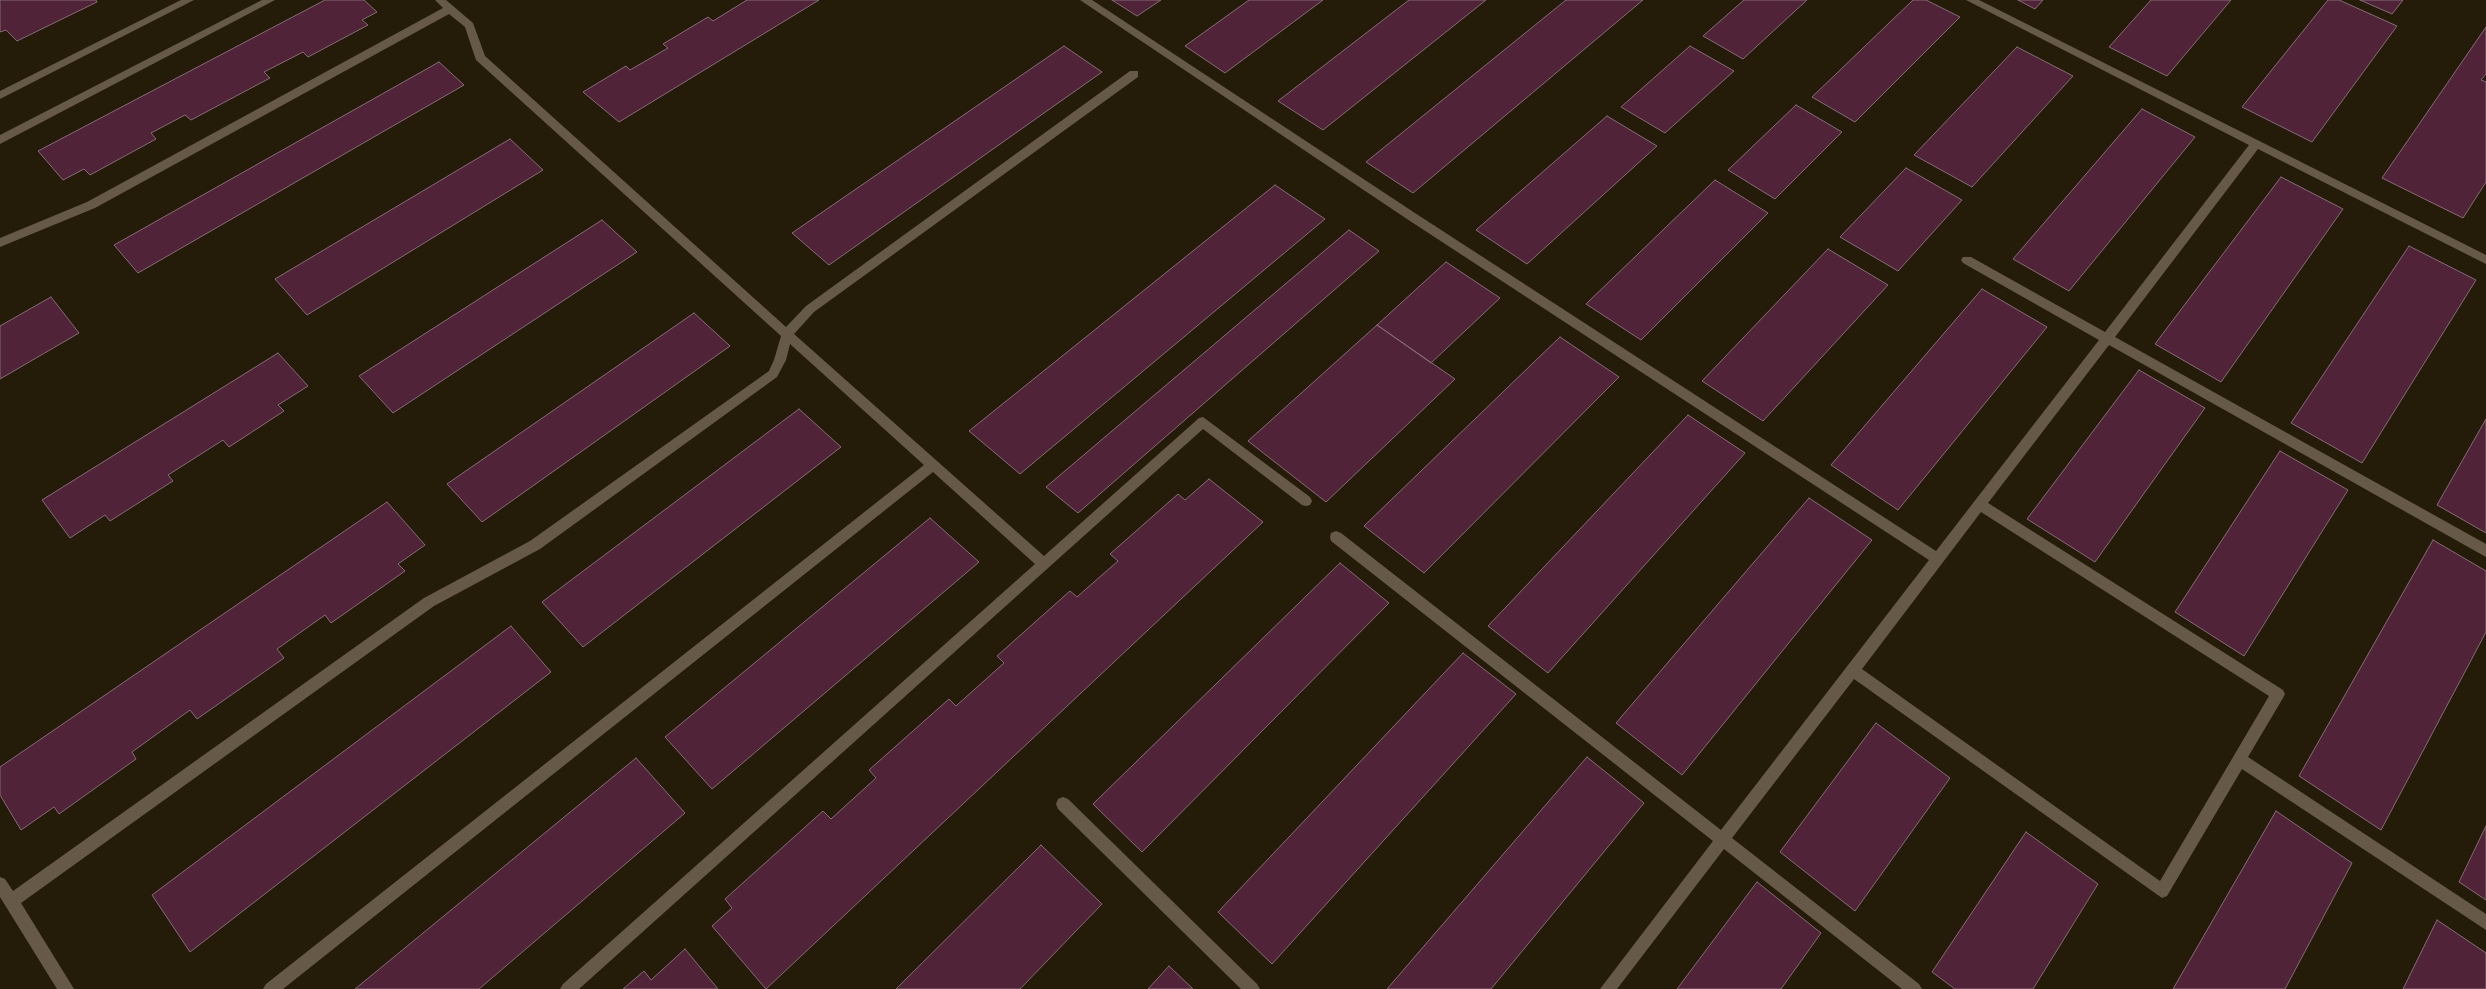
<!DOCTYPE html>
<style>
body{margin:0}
canvas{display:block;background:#241b09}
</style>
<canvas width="2486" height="989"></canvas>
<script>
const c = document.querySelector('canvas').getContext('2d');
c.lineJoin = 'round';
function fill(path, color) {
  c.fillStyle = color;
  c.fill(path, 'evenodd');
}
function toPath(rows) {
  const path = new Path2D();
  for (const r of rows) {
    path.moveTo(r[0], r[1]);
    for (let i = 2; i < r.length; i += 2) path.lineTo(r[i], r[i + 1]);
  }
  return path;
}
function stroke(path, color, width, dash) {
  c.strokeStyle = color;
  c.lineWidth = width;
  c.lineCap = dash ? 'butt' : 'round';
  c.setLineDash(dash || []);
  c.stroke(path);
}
const building = toPath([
 [0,0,96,0,97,2,17,41,6,30,0,32,0,0],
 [325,0,364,0,377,12,362,20,368,25,308,57,303,52,264,72,270,78,191,120,185,115,151,133,156,139,90,175,84,169,63,180,38,151,325,0],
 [747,0,819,0,619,122,583,92,626,66,630,70,668,48,663,44,708,17,713,21,747,0],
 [1112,0,1161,0,1137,16,1112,0],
 [1249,0,1323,0,1225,73,1185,46,1249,0],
 [1409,0,1486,0,1323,130,1278,101,1409,0],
 [1566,0,1643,0,1413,193,1366,162,1566,0],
 [1744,0,1807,0,1743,59,1703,36,1744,0],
 [1913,0,1926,0,1960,17,1855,122,1812,97,1913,0],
 [2018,0,2043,0,2035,9,2018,0],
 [2151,0,2231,0,2167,76,2109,47,2151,0],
 [2328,0,2339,0,2397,26,2312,142,2242,107,2328,0],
 [2360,0,2403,0,2392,14,2360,0],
 [2486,27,2486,74,2481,80,2486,82,2486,182,2463,218,2382,178,2486,27],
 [1064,46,1102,72,829,265,792,233,1064,46],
 [1690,46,1734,71,1665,133,1621,107,1690,46],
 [2017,47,2073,76,1972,187,1914,155,2017,47],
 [439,62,464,85,138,273,114,245,439,62],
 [1796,105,1842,132,1775,199,1728,170,1796,105],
 [2142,109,2195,137,2069,291,2013,259,2142,109],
 [1607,116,1657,146,1527,264,1476,230,1607,116],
 [510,139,543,170,307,315,275,279,510,139],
 [1906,168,1962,200,1898,271,1840,237,1906,168],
 [2281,177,2343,209,2221,382,2155,344,2281,177],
 [1715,180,1768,213,1641,340,1586,304,1715,180],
 [1275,185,1325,219,1020,474,969,431,1275,185],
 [602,220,637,252,393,413,359,376,602,220],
 [1349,230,1379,251,1078,513,1046,487,1349,230],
 [2409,246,2476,280,2362,463,2291,423,2409,246],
 [1828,249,1888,285,1763,421,1702,381,1828,249],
 [1446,262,1500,298,1431,363,1377,325,1446,262],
 [1982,289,2047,327,1898,510,1831,465,1982,289],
 [51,297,79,333,0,379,0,326,51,297],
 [694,313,730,346,482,522,447,484,694,313],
 [1377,325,1455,379,1326,502,1248,441,1377,325],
 [1560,337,1619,377,1424,573,1364,526,1560,337],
 [278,353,308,386,278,405,284,411,229,447,223,440,168,475,173,481,110,521,105,515,70,538,42,500,278,353],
 [2139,370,2205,408,2095,562,2027,519,2139,370],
 [799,409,841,447,583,647,542,602,799,409],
 [1688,415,1745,453,1548,673,1488,626,1688,415],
 [2486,419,2486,533,2437,505,2486,419],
 [2280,451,2348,490,2244,656,2175,612,2280,451],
 [1209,479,1263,522,766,989,712,926,732,908,725,899,823,811,831,819,876,778,869,770,949,699,956,706,1004,663,997,656,1070,591,1077,597,1118,561,1110,554,1178,494,1185,500,1209,479],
 [1809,498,1872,540,1682,775,1616,723,1809,498],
 [387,502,425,545,398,564,405,571,331,623,325,615,277,649,284,658,197,719,190,710,132,752,136,759,59,814,54,807,21,830,0,795,0,767,387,502],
 [930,518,979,562,712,789,665,737,930,518],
 [2433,540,2486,571,2486,632,2381,830,2299,776,2433,540],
 [1340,563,1389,603,1142,852,1093,804,1340,563],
 [511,626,551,672,190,952,152,895,511,626],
 [1463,653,1516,694,1272,964,1218,912,1463,653],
 [1876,723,1950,778,1855,911,1780,852,1876,723],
 [1587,757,1644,803,1491,989,1387,989,1587,757],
 [636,758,685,813,479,989,355,989,636,758],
 [2276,811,2352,863,2285,989,2173,989,2276,811],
 [2486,826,2486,900,2459,882,2486,826],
 [2026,832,2098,884,2033,989,1955,989,1932,972,2026,832],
 [1041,845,1102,904,1020,989,896,989,1041,845],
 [1757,882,1821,933,1781,989,1677,989,1757,882],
 [2437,920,2486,953,2486,989,2403,989,2437,920],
 [685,949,718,989,623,989,644,971,651,980,685,949],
 [1169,966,1193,989,1148,989,1169,966]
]);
fill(building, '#502339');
stroke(building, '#846c76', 1);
fill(toPath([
 [181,0,194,0,0,99,0,91,181,0],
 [262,0,275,0,0,144,0,135,262,0],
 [435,0,446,0,473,23,485,56,786,327,806,306,1130,71,1138,71,1138,77,814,312,794,334,1044,556,1199,418,1203,417,1310,497,1312,501,1310,505,1306,506,1302,505,1203,429,579,989,560,989,563,984,1035,564,933,472,283,989,263,989,266,984,924,465,790,344,786,360,777,377,540,549,434,606,21,903,74,989,57,989,0,897,0,877,5,879,13,891,424,598,530,541,769,371,774,360,781,336,476,60,465,27,449,14,95,208,0,247,0,238,87,202,443,8,435,0],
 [1080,0,1092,0,1418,215,1936,551,2099,340,1963,263,1961,260,1963,257,1971,257,2105,332,2249,145,1966,0,1979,0,2486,255,2486,264,2258,149,2115,337,2486,544,2486,557,2109,345,1988,503,2283,690,2285,694,2283,698,2248,757,2486,914,2486,930,2242,769,2167,896,2162,898,1854,679,1732,838,1919,984,1922,989,1902,989,1724,849,1617,989,1600,989,1713,841,1331,541,1330,537,1331,533,1336,531,1341,533,1721,830,1929,560,1410,221,1080,0],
 [1981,512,2269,696,2160,881,1862,669,1981,512],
 [1063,797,1068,799,1257,984,1260,989,1241,989,1058,809,1056,804,1058,799,1063,797]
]), '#675947');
</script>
